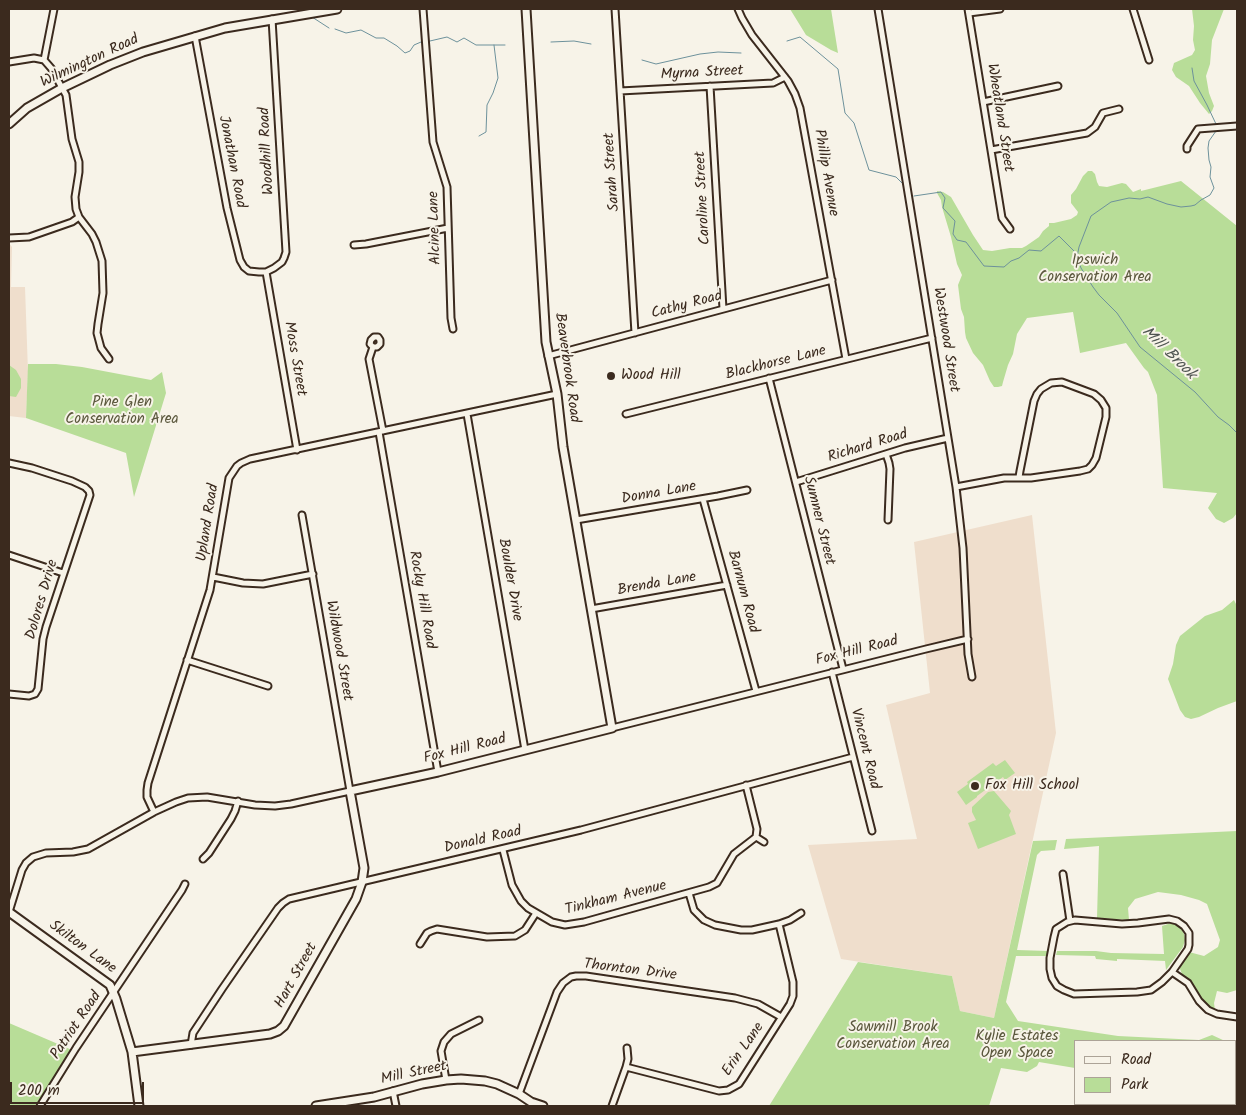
<!DOCTYPE html>
<style>
body{margin:0}
#map{position:relative;width:1246px;height:1115px;overflow:hidden;background:#f7f3e8;font-family:Kalam,sans-serif}
canvas{display:block}
.frame{position:absolute;inset:0;border:10px solid #3b2a1e;pointer-events:none}
.legend{position:absolute;left:1074px;top:1040px;width:162px;height:65px;box-sizing:border-box;background:#f7f3e8;border:1px solid #aca397;margin:0;padding:6px 9px;list-style:none;font-size:15px;color:#3b2a1e}
.legend li{display:flex;align-items:center;gap:10px;height:25px}
.legend b{width:25px;border:1px solid #aca397}
.scale{position:absolute;left:10px;top:1082px;width:134px;height:22px;box-sizing:border-box;border:2px solid #3b2a1e;border-top:0;padding-left:6px;font-size:15px;line-height:18px;white-space:nowrap;color:#3b2a1e;-webkit-text-stroke:4px #f7f3e8;paint-order:stroke}
</style>
<div id="map">
<canvas width="1246" height="1115"></canvas>
<div class="frame"></div>
<ul class="legend">
<li><b style="height:6px;background:#f7f3e8"></b>Road</li>
<li><b style="height:14px;background:#b8dd98"></b>Park</li>
</ul>
<div class="scale">200 m</div>
</div>
<script>
const c = document.querySelector('canvas').getContext('2d');
c.lineJoin = 'round';
function fill(path, color) {
  c.fillStyle = color;
  c.fill(path, 'evenodd');
}
function toPath(rows) {
  const path = new Path2D();
  for (const r of rows) {
    path.moveTo(r[0], r[1]);
    for (let i = 2; i < r.length; i += 2) path.lineTo(r[i], r[i + 1]);
  }
  return path;
}
function stroke(path, color, width, dash) {
  c.strokeStyle = color;
  c.lineWidth = width;
  c.lineCap = dash ? 'butt' : 'round';
  c.setLineDash(dash || []);
  c.stroke(path);
}
function drawText(font, color, halo, rows, align = 'center') {
  c.font = font + ' Kalam,sans-serif';
  c.lineWidth = 4;
  c.setLineDash([]);
  c.textBaseline = 'middle';
  c.strokeStyle = halo;
  c.fillStyle = color;
  for (const [text, x, y, turn = 0] of rows) {
    c.save();
    c.translate(x, y);
    c.rotate((+turn || 0) * Math.PI / 180);
    c.textAlign = isNaN(turn) ? turn : align;
    if (halo) c.strokeText(text, 0, 0);
    c.fillText(text, 0, 0);
    c.restore();
  }
}
fill(toPath([
 [9,243,12,247,11,287,25,287,28,372,26,418,9,416],
 [1032,515,1056,733,994,1018,960,1011,952,976,841,959,808,845,917,839,886,705,930,693,914,542]
]), '#efdecc');
fill(toPath([
 [790,9,831,9,838,53,831,50,806,35],
 [1192,9,1224,9,1212,40,1210,64,1206,76,1209,93,1214,106,1212,111,1209,114,1200,103,1189,86,1176,77,1172,70,1174,63,1192,55,1195,50,1193,40,1194,26],
 [1088,171,1092,171,1095,174,1097,182,1099,186,1107,187,1122,183,1126,184,1133,192,1141,189,1141,191,1181,181,1237,226,1237,513,1233,518,1224,523,1216,519,1208,508,1217,493,1163,488,1157,395,1148,372,1144,368,1126,343,1080,353,1073,312,1027,318,1017,334,1013,354,1008,365,1003,382,1002,386,998,387,994,387,990,381,983,365,973,353,966,338,965,332,964,317,961,309,958,285,962,275,957,264,951,237,942,207,941,200,937,193,937,191,943,192,951,197,973,235,983,250,992,251,1010,248,1022,248,1026,246,1039,237,1043,231,1049,226,1049,223,1054,223,1071,219,1077,215,1078,212,1071,203,1071,195,1076,189,1083,176],
 [28,364,56,364,82,367,151,380,162,372,166,393,134,497,126,453,26,418],
 [9,365,16,370,21,379,21,388,16,397,9,396],
 [1234,600,1237,606,1236,612,1237,623,1237,701,1218,708,1199,717,1191,719,1185,717,1180,710,1168,679,1173,664,1176,645,1180,636,1205,616,1222,610],
 [1005,760,1015,773,1005,780,1003,777,977,796,977,797,966,805,957,792,968,784,967,782,993,763,996,766],
 [994,791,1011,811,1009,815,1016,834,978,849,968,823,976,820,972,812,972,807,988,792],
 [1237,831,1237,990,1227,993,1217,991,1214,1003,1215,1010,1203,1002,1191,984,1182,974,1180,969,1180,966,1189,952,1204,956,1218,947,1220,940,1207,904,1199,900,1181,895,1158,892,1135,899,1128,908,1129,920,1097,918,1099,846,1064,849,1066,839],
 [1057,840,1055,850,1041,851,1037,855,1017,950,1048,951,1047,956,1016,956,1006,1002,1018,1021,1118,1036,1199,1040,1212,1035,1225,1041,1075,1041,1075,1068,1039,1062,1037,1066,1027,1072,1001,1068,989,1106,769,1106,858,962,952,976,960,1011,994,1018,1033,841],
 [1171,923,1176,925,1181,928,1184,934,1185,940,1183,947,1166,970,1165,961,1117,959,1117,961,1096,959,1095,956,1056,955,1057,951,1096,951,1111,953,1164,954,1162,926],
 [9,1023,72,1050,35,1106,9,1106]
]), '#b8dd98');
stroke(toPath([
 [312,17,329,28],
 [335,29,346,33,361,30,376,38,384,38,397,46,405,53,410,51,414,45,421,42],
 [430,41,447,37,457,42,464,38,476,45,505,45],
 [787,41,800,37,838,69,845,113,854,123,869,170,896,177,902,183],
 [551,42,574,41,591,44],
 [642,60,656,64,700,54,718,52,741,53],
 [1192,68,1194,81,1207,105,1216,124],
 [1216,131,1209,141,1208,148,1209,160,1211,167,1210,177,1214,188,1210,195,1201,200,1195,205,1191,206,1181,207,1167,204,1148,197,1140,199,1129,198,1111,202,1091,216,1079,247,1077,257,1081,268,1093,287,1099,295,1117,313,1140,347,1195,392,1218,417,1229,425,1237,433],
 [479,136,486,132,487,105,493,93,498,78,494,45],
 [914,196,941,192,945,198,943,208,955,221,953,234,957,240,966,242,984,266,1004,267,1011,261,1019,258,1029,250,1041,251,1059,236,1076,253]
]), '#6d919b', 1);
const street = toPath([
 [423,9,433,142,447,187,451,318,453,329],
 [615,9,635,333],
 [738,9,742,18,752,35,788,81,795,94,800,108,846,359],
 [878,9,956,487,963,548,968,654,972,677],
 [968,9,1002,218,1010,229],
 [1133,9,1149,60],
 [969,13,1000,9],
 [195,36,227,208,240,260,244,267,249,271,259,272,266,272,274,268,282,262,284,258,286,252,272,19],
 [44,60,54,9],
 [9,62,34,58,44,60,51,68,66,95,72,139,79,162,79,172,75,197,76,209,79,217,92,234,96,242,102,261,103,293,98,324,97,333,101,348,109,359],
 [710,86,723,309],
 [620,91,773,83,785,77],
 [983,102,1058,86],
 [1187,149,1187,146,1198,129,1237,126],
 [991,150,1087,133,1095,127,1103,113,1119,109],
 [9,238,29,237,72,222,79,217],
 [354,245,366,244,448,228],
 [266,272,297,450],
 [373,347,370,344,371,340,374,337,378,337,380,340,380,344,377,347,373,347,369,359,383,431],
 [548,356,832,280],
 [769,378,843,669],
 [467,414,525,750],
 [626,414,932,338],
 [379,432,438,772],
 [886,454,889,463,890,469,888,520],
 [9,463,32,468,72,481,85,487,89,491,90,495,46,627,43,639,38,689,35,694,29,696,9,694],
 [796,482,905,448,948,438],
 [956,487,1004,478,1031,478,1080,471,1088,469,1092,465,1096,458,1106,417,1106,408,1101,400,1094,394,1062,382,1051,383,1041,389,1037,394,1034,401,1020,471,1019,477],
 [703,499,756,691],
 [576,520,718,496,747,490],
 [9,555,63,573],
 [213,577,243,583,263,584,313,574],
 [591,609,727,585],
 [187,660,268,686],
 [832,672,872,831],
 [612,728,926,649,968,639],
 [746,785,757,829,756,837,764,842],
 [154,812,147,797,147,790,148,783,210,590,229,478,237,466,241,463,250,459,557,394],
 [503,850,512,885,521,901,528,908,552,922,565,925,584,922,709,887,717,883,734,854,756,837],
 [203,859,209,853,231,819,235,811,238,801],
 [1063,874,1070,921],
 [689,893,694,910,704,920,715,925,741,930,752,930,779,924,790,920,801,913],
 [9,912,22,870,26,863,33,857,46,853,73,852,88,849,154,812,176,802,188,798,207,797,255,805,275,806,291,804,350,791,302,515],
 [1169,919,1177,921,1184,926,1189,933,1189,945,1188,949,1172,972,1162,982,1151,990,1137,992,1074,994,1064,990,1057,986,1052,978,1050,969,1050,958,1054,937,1056,929,1067,922,1075,920,1122,924,1138,923,1169,919],
 [420,944,427,933,431,931,437,929,487,937,515,936,525,930,536,913],
 [1172,972,1188,983,1199,1001,1208,1010,1217,1014,1237,1017],
 [191,1045,193,1033,222,989,278,908,283,903,289,899,581,830,853,757],
 [626,1067,719,1091,728,1090,739,1084,790,1004,793,996,793,982,779,924],
 [446,1080,441,1051,444,1042,451,1034,479,1020],
 [393,1091,396,1106],
 [519,1094,557,992,563,983,571,977,576,976,586,976,735,998,758,1004,781,1017],
 [40,1106,76,1048,182,890,185,884],
 [612,1106,626,1067,628,1059,627,1048]
]);
const secondary = toPath([
 [9,124,27,108,62,88,110,65,143,52,225,28,337,9],
 [9,912,110,985,116,999,132,1052,139,1106],
 [132,1052,270,1034,278,1031,284,1026,356,899,362,882,364,868,350,791,438,772,612,728,563,447,557,394,546,342,526,9],
 [316,1106,374,1097,422,1084,446,1080,461,1079,485,1081,497,1084,519,1094,531,1102,543,1106]
]);
stroke(street, '#3b2a1e', 9);
stroke(secondary, '#3b2a1e', 11);
stroke(street, '#f7f3e8', 5);
stroke(secondary, '#f7f3e8', 7);
for (const [x, y, r, color] of [
 [611,376,5,"#3b2a1e"],
 [975,786,5,"#3b2a1e"]
]) {
  const dot = new Path2D();
  dot.arc(x, y, r, 0, 2 * Math.PI);
  c.fillStyle = color;
  c.fill(dot);
  stroke(dot, '#f7f3e8', 2);
}
drawText('15px', '#3b2a1e', '#f7f3e8', [
 ["Wilmington Road",90,62,-25],
 ["Myrna Street",702,74,-3],
 ["Wheatland Street",999,118,81],
 ["Woodhill Road",268,151,-93],
 ["Jonathan Road",231,162,79],
 ["Sarah Street",613,172,-94],
 ["Phillip Avenue",825,173,80],
 ["Caroline Street",704,198,-93],
 ["Alcine Lane",436,228,-92],
 ["Cathy Road",687,306,-15],
 ["Westwood Street",945,340,81],
 ["Moss Street",294,359,80],
 ["Blackhorse Lane",776,364,-14],
 ["Beaverbrook Road",566,368,82],
 ["Richard Road",868,447,-17],
 ["Donna Lane",659,494,-10],
 ["Sumner Street",818,521,76],
 ["Upland Road",209,523,-81],
 ["Boulder Drive",509,580,80],
 ["Brenda Lane",657,585,-10],
 ["Barnum Road",742,592,75],
 ["Dolores Drive",43,600,-74],
 ["Rocky Hill Road",421,600,80],
 ["Wildwood Street",338,651,80],
 ["Fox Hill Road",857,652,-14],
 ["Vincent Road",864,749,76],
 ["Fox Hill Road",465,750,-14],
 ["Donald Road",483,841,-13],
 ["Tinkham Avenue",616,899,-14],
 ["Skilton Lane",82,948,36],
 ["Thornton Drive",630,971,7],
 ["Hart Street",297,976,-61],
 ["Patriot Road",77,1026,-56],
 ["Erin Lane",744,1050,-55],
 ["Mill Street",414,1074,-12]
]);
drawText('15px', '#5a573c', '#f7f3e8', [
 ["Ipswich",1095,261],
 ["Conservation Area",1095,278],
 ["Pine Glen",122,403],
 ["Conservation Area",122,420],
 ["Sawmill Brook",893,1028],
 ["Conservation Area",893,1045],
 ["Kylie Estates",1017,1037],
 ["Open Space",1017,1054]
]);
drawText('15px', '#3b2a1e', '#f7f3e8', [
 ["Wood Hill",621,376],
 ["Fox Hill School",985,786]
], 'left');
drawText('italic 16px', '#505552', '#f7f3e8', [
 ["Mill Brook",1168,354,44]
]);
</script>
